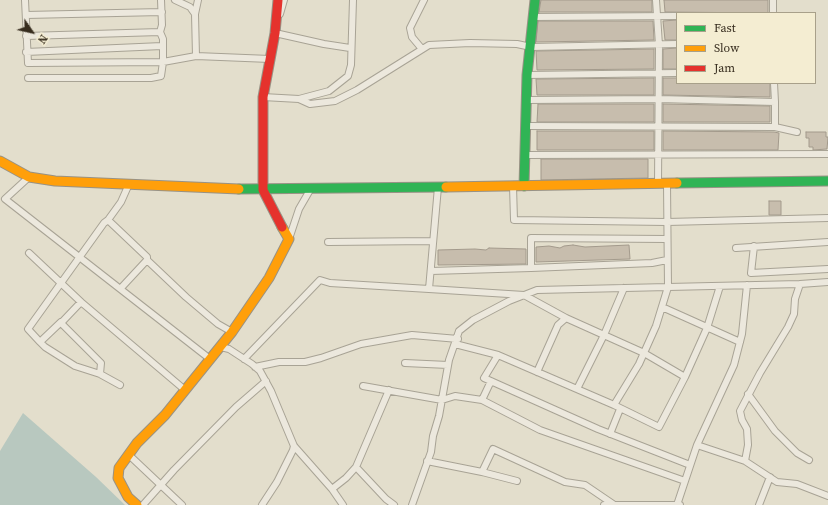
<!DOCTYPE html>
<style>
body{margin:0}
#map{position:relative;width:828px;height:505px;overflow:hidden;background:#e3decc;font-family:"Source Serif 4",serif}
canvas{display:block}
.legend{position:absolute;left:676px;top:12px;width:140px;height:72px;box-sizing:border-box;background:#f4edd2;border:1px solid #a8a08a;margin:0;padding:5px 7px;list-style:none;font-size:12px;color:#362c1e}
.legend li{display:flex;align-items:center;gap:8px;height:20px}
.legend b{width:20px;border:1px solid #a8a08a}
.north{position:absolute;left:12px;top:12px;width:40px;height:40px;-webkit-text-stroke:3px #f4edd2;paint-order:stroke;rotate:124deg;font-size:11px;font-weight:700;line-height:16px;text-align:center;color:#362c1e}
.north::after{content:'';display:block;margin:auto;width:14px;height:18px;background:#362c1e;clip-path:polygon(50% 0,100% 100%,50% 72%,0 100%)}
</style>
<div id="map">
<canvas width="828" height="505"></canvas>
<ul class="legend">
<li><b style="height:5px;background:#30b455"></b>Fast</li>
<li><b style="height:5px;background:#ff9f0a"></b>Slow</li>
<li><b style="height:5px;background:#e5322d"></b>Jam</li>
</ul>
<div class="north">N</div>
</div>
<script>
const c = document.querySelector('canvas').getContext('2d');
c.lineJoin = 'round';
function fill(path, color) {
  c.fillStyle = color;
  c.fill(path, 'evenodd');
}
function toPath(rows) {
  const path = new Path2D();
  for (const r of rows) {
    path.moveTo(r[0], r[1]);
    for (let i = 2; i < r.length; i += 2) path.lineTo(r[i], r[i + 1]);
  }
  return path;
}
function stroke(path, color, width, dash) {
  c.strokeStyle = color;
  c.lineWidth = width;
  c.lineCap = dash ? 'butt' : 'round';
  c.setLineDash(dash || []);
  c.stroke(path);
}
fill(toPath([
 [23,413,96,477,125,505,0,505,0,451]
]), '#b8c8bf');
const building = toPath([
 [541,0,652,0,652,12,539,12,541,0],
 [664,0,768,0,768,13,665,12,664,0],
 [677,20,677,40,665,40,663,21,677,20],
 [538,21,653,21,654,40,536,42,538,21],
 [677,48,677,69,663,69,663,49,677,48],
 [654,49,654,69,537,70,536,51,654,49],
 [654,78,654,95,537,95,536,79,654,78],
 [663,78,677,78,677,83,770,83,770,97,663,95,663,78],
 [538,104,654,104,654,122,537,122,538,104],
 [663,104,770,106,770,122,663,122,663,104],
 [537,131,654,131,654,150,537,150,537,131],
 [663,131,774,132,779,133,778,150,663,150,663,131],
 [806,132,826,132,826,137,828,137,827,149,813,150,813,147,809,147,809,138,806,138,806,132],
 [541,159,648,159,648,178,541,180,541,159],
 [769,201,781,201,781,215,769,215,769,201],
 [573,245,585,247,629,245,630,259,536,262,536,247,549,246,560,248,564,246,573,245],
 [489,248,526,249,526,264,438,265,438,250,475,249,486,250,489,248]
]);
fill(building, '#c7bdad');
stroke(building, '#a39a8c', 1);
const street = toPath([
 [25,0,28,63,163,62,196,56],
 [175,0,190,7,195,14,196,56,270,59],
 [656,0,659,45,658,184],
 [773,0,773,13],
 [195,14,198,0],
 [280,14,284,0],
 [26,15,162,12],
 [532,17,677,16],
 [276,31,275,33,324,44,350,48],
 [26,36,160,32],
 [422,49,412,37,410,28,424,0],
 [26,52,162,46],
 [527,75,677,73],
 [28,78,151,78,161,76,163,62,163,39,160,32,162,25,161,0],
 [263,97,299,99,310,104,335,101,357,90,429,45,470,43,517,44,531,47,677,44],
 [299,99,329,91,348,76,351,65,353,0],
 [527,100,659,99,775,102,774,83],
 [526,126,775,127,775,102],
 [775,127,797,132],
 [525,155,828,154],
 [29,177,5,199,210,359],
 [513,186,514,220,667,222,828,218],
 [438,187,429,289,524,295,566,318,644,353,685,377],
 [108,220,147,257,147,260,186,297,218,324,232,332],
 [289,239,299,209,310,190],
 [667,239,531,238,531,268,652,263,667,260],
 [328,242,432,241],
 [754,246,751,273,828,269],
 [736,248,828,242],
 [29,253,81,302,185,390],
 [431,271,531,268],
 [828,282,800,284,795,299,794,314,788,327,760,373,740,411,742,420,747,429,748,445,745,461,777,482,797,484,828,496],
 [121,288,147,260],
 [81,302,61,323,101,363,100,374],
 [662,307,740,342],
 [61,322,40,342,45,347,75,366,100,374,120,385],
 [40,342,28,329,104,223,108,220,121,202,129,184],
 [455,344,498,355,484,378,598,429,690,465],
 [221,347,229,349,252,364,260,371,271,391,294,446,332,489,346,478,356,467,389,390],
 [498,355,614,405,639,364,656,326,668,287,800,284],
 [244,359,320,280,330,283,429,289],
 [405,363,448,365],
 [255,367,279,362,305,362,321,358,361,344,412,335,458,339],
 [537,372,558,325,566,318],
 [363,386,442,400,455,396,482,400,540,430,685,481],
 [577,389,604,335,624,288],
 [748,394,775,431,797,453,809,460],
 [482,400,491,381],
 [614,405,659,427,685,377,707,328,720,286],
 [610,434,620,409],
 [129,455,182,505],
 [427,461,482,472,517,481],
 [745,461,697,445,734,365,742,334,747,285],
 [356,467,386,499,394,505],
 [482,472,493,449,565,482,585,485,613,504],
 [332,489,343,505],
 [143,505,174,470,236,407,266,381],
 [262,505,277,482,293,450,294,446],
 [412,505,431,452,433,436,439,416,449,360,459,331,473,320,509,301,537,290,668,287,667,184],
 [604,505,677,505],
 [680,505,677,505,697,445],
 [759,505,770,477]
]);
const fast = toPath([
 [677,183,828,181],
 [524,186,527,75,535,0],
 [239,189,446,187]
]);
const slow = toPath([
 [0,161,29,177,55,181,239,189],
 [446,187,677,183],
 [137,505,128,497,118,478,119,468,137,443,165,415,232,332,269,278,289,239,282,227]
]);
const jam = toPath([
 [278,0,275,33,263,97,263,190,282,227]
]);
stroke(street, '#a8a395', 8);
stroke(fast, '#989285', 11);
stroke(slow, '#989285', 11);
stroke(jam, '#989285', 11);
stroke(street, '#ece8dd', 6);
stroke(fast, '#30b455', 9);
stroke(slow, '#ff9f0a', 9);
stroke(jam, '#e5322d', 9);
</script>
